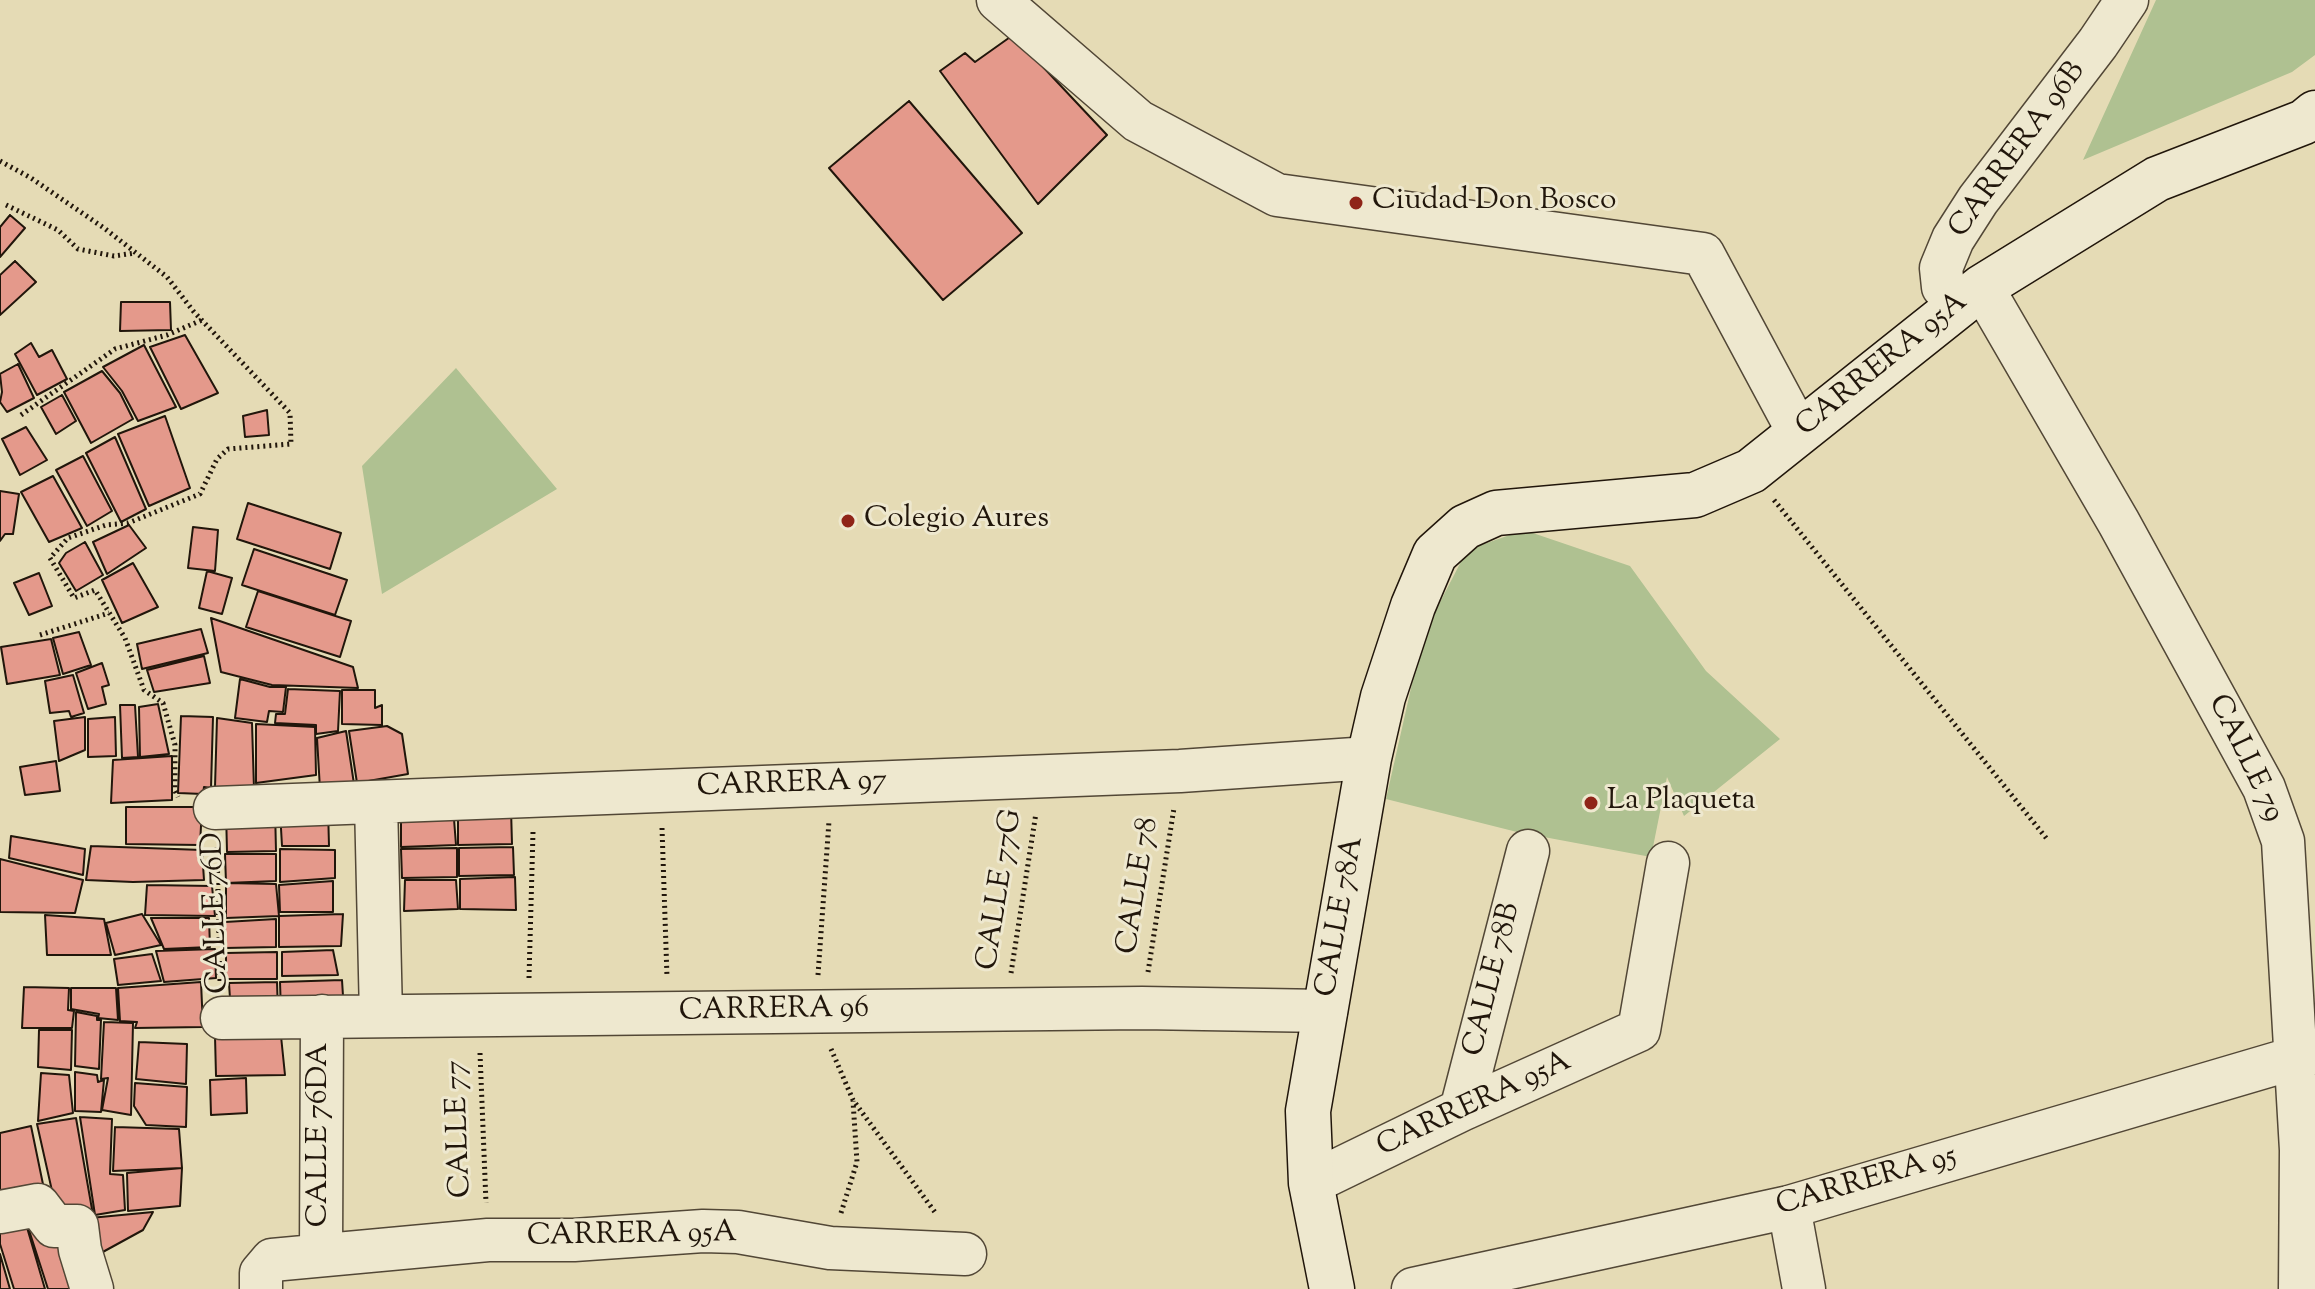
<!DOCTYPE html>
<style>
body{margin:0}
canvas{display:block;background:#e5dbb5}
</style>
<canvas width="2315" height="1289"></canvas>
<script>
const c = document.querySelector('canvas').getContext('2d');
c.lineJoin = 'round';
function fill(path, color) {
  c.fillStyle = color;
  c.fill(path, 'evenodd');
}
function toPath(rows) {
  const path = new Path2D();
  for (const r of rows) {
    path.moveTo(r[0], r[1]);
    for (let i = 2; i < r.length; i += 2) path.lineTo(r[i], r[i + 1]);
  }
  return path;
}
function stroke(path, color, width, dash) {
  c.strokeStyle = color;
  c.lineWidth = width;
  c.lineCap = dash ? 'butt' : 'round';
  c.setLineDash(dash || []);
  c.stroke(path);
}
function drawText(font, color, halo, rows, align = 'center') {
  c.font = font + ' "Sorts Mill Goudy",serif';
  c.lineWidth = 6;
  c.setLineDash([]);
  c.textBaseline = 'middle';
  c.strokeStyle = halo;
  c.fillStyle = color;
  for (const [text, x, y, turn = 0] of rows) {
    c.save();
    c.translate(x, y);
    c.rotate((+turn || 0) * Math.PI / 180);
    c.textAlign = isNaN(turn) ? turn : align;
    if (halo) c.strokeText(text, 0, 0);
    c.fillText(text, 0, 0);
    c.restore();
  }
}
fill(toPath([
 [2156,0,2315,0,2315,55,2292,72,2083,160],
 [456,368,557,489,382,594,362,466],
 [1524,530,1630,566,1706,671,1780,739,1684,816,1667,777,1651,857,1517,832,1386,799,1423,635,1467,550]
]), '#afc191');
const building = toPath([
 [1013,35,1107,135,1038,204,940,71,965,53,975,62,1013,35],
 [909,101,1022,233,943,300,829,168,909,101],
 [10,215,25,228,0,257,0,227,10,215],
 [15,261,36,282,0,315,0,275,15,261],
 [121,302,170,302,171,330,120,331,121,302],
 [185,335,218,393,181,409,150,347,185,335],
 [31,343,39,357,52,350,67,379,37,395,15,354,31,343],
 [144,345,176,407,138,421,122,391,103,367,144,345],
 [18,364,34,398,7,412,0,402,2,392,0,374,18,364],
 [102,371,120,393,133,419,91,443,64,392,102,371],
 [62,395,76,421,56,434,41,407,62,395],
 [267,410,269,435,245,437,243,416,267,410],
 [165,416,190,488,149,506,118,434,165,416],
 [26,427,47,460,20,475,2,439,26,427],
 [115,437,146,509,121,522,86,453,115,437],
 [83,456,112,511,87,526,56,470,83,456],
 [53,476,82,528,49,542,21,492,53,476],
 [0,491,19,494,13,534,5,534,0,541,0,491],
 [248,503,341,533,330,569,237,539,248,503],
 [129,525,146,548,107,574,93,542,129,525],
 [193,527,218,530,215,571,188,568,193,527],
 [85,542,103,575,76,591,59,563,66,553,85,542],
 [254,549,347,580,335,615,242,585,254,549],
 [133,563,158,607,122,623,102,580,133,563],
 [207,571,232,578,222,614,199,608,207,571],
 [39,573,52,606,29,615,14,583,39,573],
 [258,591,351,621,340,657,246,627,258,591],
 [211,618,353,667,358,688,272,685,221,672,211,618],
 [201,629,208,653,142,669,137,644,201,629],
 [79,632,91,665,63,674,53,638,79,632],
 [51,639,60,675,7,684,1,647,51,639],
 [204,656,210,683,154,692,147,670,204,656],
 [102,663,109,685,102,687,106,704,88,709,76,673,102,663],
 [73,675,84,713,71,717,69,711,50,713,45,681,73,675],
 [240,679,270,687,286,687,283,712,269,711,267,722,235,718,240,679],
 [288,689,340,691,338,731,316,734,316,725,275,723,276,714,285,714,288,689],
 [342,690,375,690,375,708,382,705,382,725,342,724,342,690],
 [158,704,169,754,140,757,139,707,158,704],
 [120,705,135,705,138,757,122,758,120,705],
 [181,716,213,717,211,788,204,787,203,794,178,793,181,716],
 [85,717,85,750,59,761,54,721,85,717],
 [115,717,116,756,88,757,88,719,115,717],
 [217,718,252,723,254,789,215,787,217,718],
 [256,724,315,727,316,775,256,783,256,724],
 [387,726,402,734,408,774,357,783,349,731,387,726],
 [346,731,354,784,320,789,317,738,346,731],
 [172,756,172,800,111,803,113,760,172,756],
 [56,761,60,791,25,795,20,767,56,761],
 [401,806,453,806,456,845,401,847,401,806],
 [126,807,202,807,200,845,126,844,126,807],
 [328,808,329,846,282,846,280,811,328,808],
 [275,809,276,851,227,852,226,811,275,809],
 [458,809,511,809,512,844,458,845,458,809],
 [11,836,85,849,83,875,9,858,11,836],
 [91,846,202,850,204,880,133,882,86,880,91,846],
 [513,847,514,875,459,876,459,848,513,847],
 [457,848,457,877,402,878,401,849,457,848],
 [280,849,335,850,335,878,280,882,280,849],
 [225,854,276,854,276,881,226,883,225,854],
 [0,859,83,880,75,913,0,912,0,859],
 [515,877,516,910,460,909,460,879,515,877],
 [405,880,456,880,458,909,404,911,405,880],
 [333,881,333,912,280,912,279,885,333,881],
 [226,883,276,884,279,916,226,918,226,883],
 [147,885,212,886,215,916,145,915,147,885],
 [142,914,161,945,115,955,106,923,142,914],
 [343,914,341,946,279,947,279,916,343,914],
 [45,915,104,919,111,955,47,955,45,915],
 [151,918,209,918,210,947,164,949,151,918],
 [276,919,276,947,225,948,225,922,276,919],
 [215,949,216,978,164,982,156,951,215,949],
 [333,950,338,975,282,976,282,952,333,950],
 [277,952,277,979,226,979,226,953,277,952],
 [152,954,161,981,118,985,114,959,152,954],
 [342,980,344,1012,281,1012,280,982,342,980],
 [201,982,203,1027,135,1028,137,1022,120,1021,118,988,201,982],
 [277,982,278,1013,231,1014,229,983,277,982],
 [24,987,69,988,68,1010,74,1011,72,1028,22,1028,24,987],
 [71,988,116,988,118,1020,98,1018,99,1014,71,1009,71,988],
 [76,1012,97,1016,97,1020,101,1020,99,1069,75,1066,76,1012],
 [104,1022,133,1023,131,1115,102,1110,108,1078,101,1079,104,1022],
 [39,1030,72,1030,71,1070,38,1067,39,1030],
 [215,1036,281,1036,285,1075,216,1076,215,1036],
 [139,1042,187,1044,186,1084,136,1079,139,1042],
 [75,1072,97,1075,98,1082,104,1080,101,1112,75,1111,75,1072],
 [41,1073,69,1075,73,1113,38,1121,41,1073],
 [246,1078,247,1113,211,1115,210,1080,246,1078],
 [135,1083,187,1087,186,1127,146,1125,134,1106,135,1083],
 [80,1117,112,1119,110,1174,123,1175,125,1210,95,1215,80,1117],
 [76,1118,93,1215,59,1222,37,1124,76,1118],
 [31,1126,45,1194,0,1203,0,1133,31,1126],
 [115,1127,179,1129,182,1168,113,1171,115,1127],
 [182,1168,180,1206,128,1211,127,1173,182,1168],
 [153,1212,143,1230,90,1259,90,1218,153,1212],
 [0,1219,26,1224,45,1289,14,1289,0,1244,0,1219],
 [28,1227,68,1231,73,1289,48,1289,28,1227],
 [0,1254,10,1289,0,1289,0,1254]
]);
fill(building, '#e4998b');
stroke(building, '#21160b', 2);
const street = toPath([
 [998,0,1138,121,1277,195,1703,254,1799,433],
 [1982,287,2119,523,2264,788,2283,841,2301,1150,2300,1289],
 [1959,306,1943,287,1941,268,1953,239,1978,200,2098,43,2127,0],
 [376,802,381,1016],
 [215,808,1180,771,1369,758],
 [222,1018,1142,1008,1326,1011],
 [1461,1110,1528,851],
 [1311,1183,1461,1110,1639,1030,1668,863],
 [1789,1207,1804,1289],
 [0,1212,38,1205,54,1226,77,1226,80,1250,92,1289],
 [321,1253,322,1016],
 [261,1289,261,1273,272,1260,488,1240,574,1240,703,1231,738,1232,830,1248,965,1254],
 [1413,1289,1789,1207,2315,1052]
]);
const secondary = toPath([
 [1332,1289,1311,1183,1308,1111,1369,758,1383,697,1413,606,1435,554,1465,527,1496,513,1695,495,1751,471,1982,287,2157,179,2304,122,2315,113]
]);
stroke(street, '#524736', 45);
stroke(secondary, '#21160b', 47);
stroke(toPath([
 [0,161,31,178,104,228,167,277,194,312,290,413,291,444,228,449,217,459,200,494,128,523,106,525,68,538,50,558,74,598,95,590,125,638,144,690,163,703,175,745,175,791,178,797],
 [6,205,58,230,78,249,114,256,135,253],
 [21,415,115,349,167,335,202,320],
 [1774,500,2047,839],
 [40,635,109,613],
 [662,828,667,977],
 [217,847,220,981],
 [1148,972,1174,808],
 [1011,973,1036,813],
 [818,975,829,821],
 [529,978,533,832],
 [831,1049,853,1100,937,1215],
 [480,1053,486,1203],
 [841,1213,857,1162,853,1101]
]), '#21160b', 5, [2, 4]);
stroke(street, '#eee8cf', 42);
stroke(secondary, '#eee8cf', 44);
for (const [x, y, r, color] of [
 [1356,203,8,"#8f2418"],
 [848,521,8,"#8f2418"],
 [1591,803,8,"#8f2418"]
]) {
  const dot = new Path2D();
  dot.arc(x, y, r, 0, 2 * Math.PI);
  c.fillStyle = color;
  c.fill(dot);
  stroke(dot, '#eee8cf', 3);
}
drawText('30px', '#21160b', '#eee8cf', [
 ["CARRERA 96B",2019,151,-54],
 ["CARRERA 95A",1883,366,-39],
 ["CALLE 79",2244,759,64],
 ["CARRERA 97",792,786,-2],
 ["CALLE 78",1140,886,-81],
 ["CALLE 77G",1002,890,-81],
 ["CALLE 76D",218,913,-92],
 ["CALLE 78A",1342,917,-80],
 ["CALLE 78B",1494,980,-76],
 ["CARRERA 96",774,1012,-1],
 ["CARRERA 95A",1475,1106,-25],
 ["CALLE 77",461,1129,-92],
 ["CALLE 76DA",321,1135,-90],
 ["CARRERA 95",1867,1183,-16],
 ["CARRERA 95A",632,1237,-1]
]);
drawText('30px', '#21160b', '#eee8cf', [
 ["Ciudad Don Bosco",1372,203],
 ["Colegio Aures",864,521],
 ["La Plaqueta",1607,803]
], 'left');
</script>
